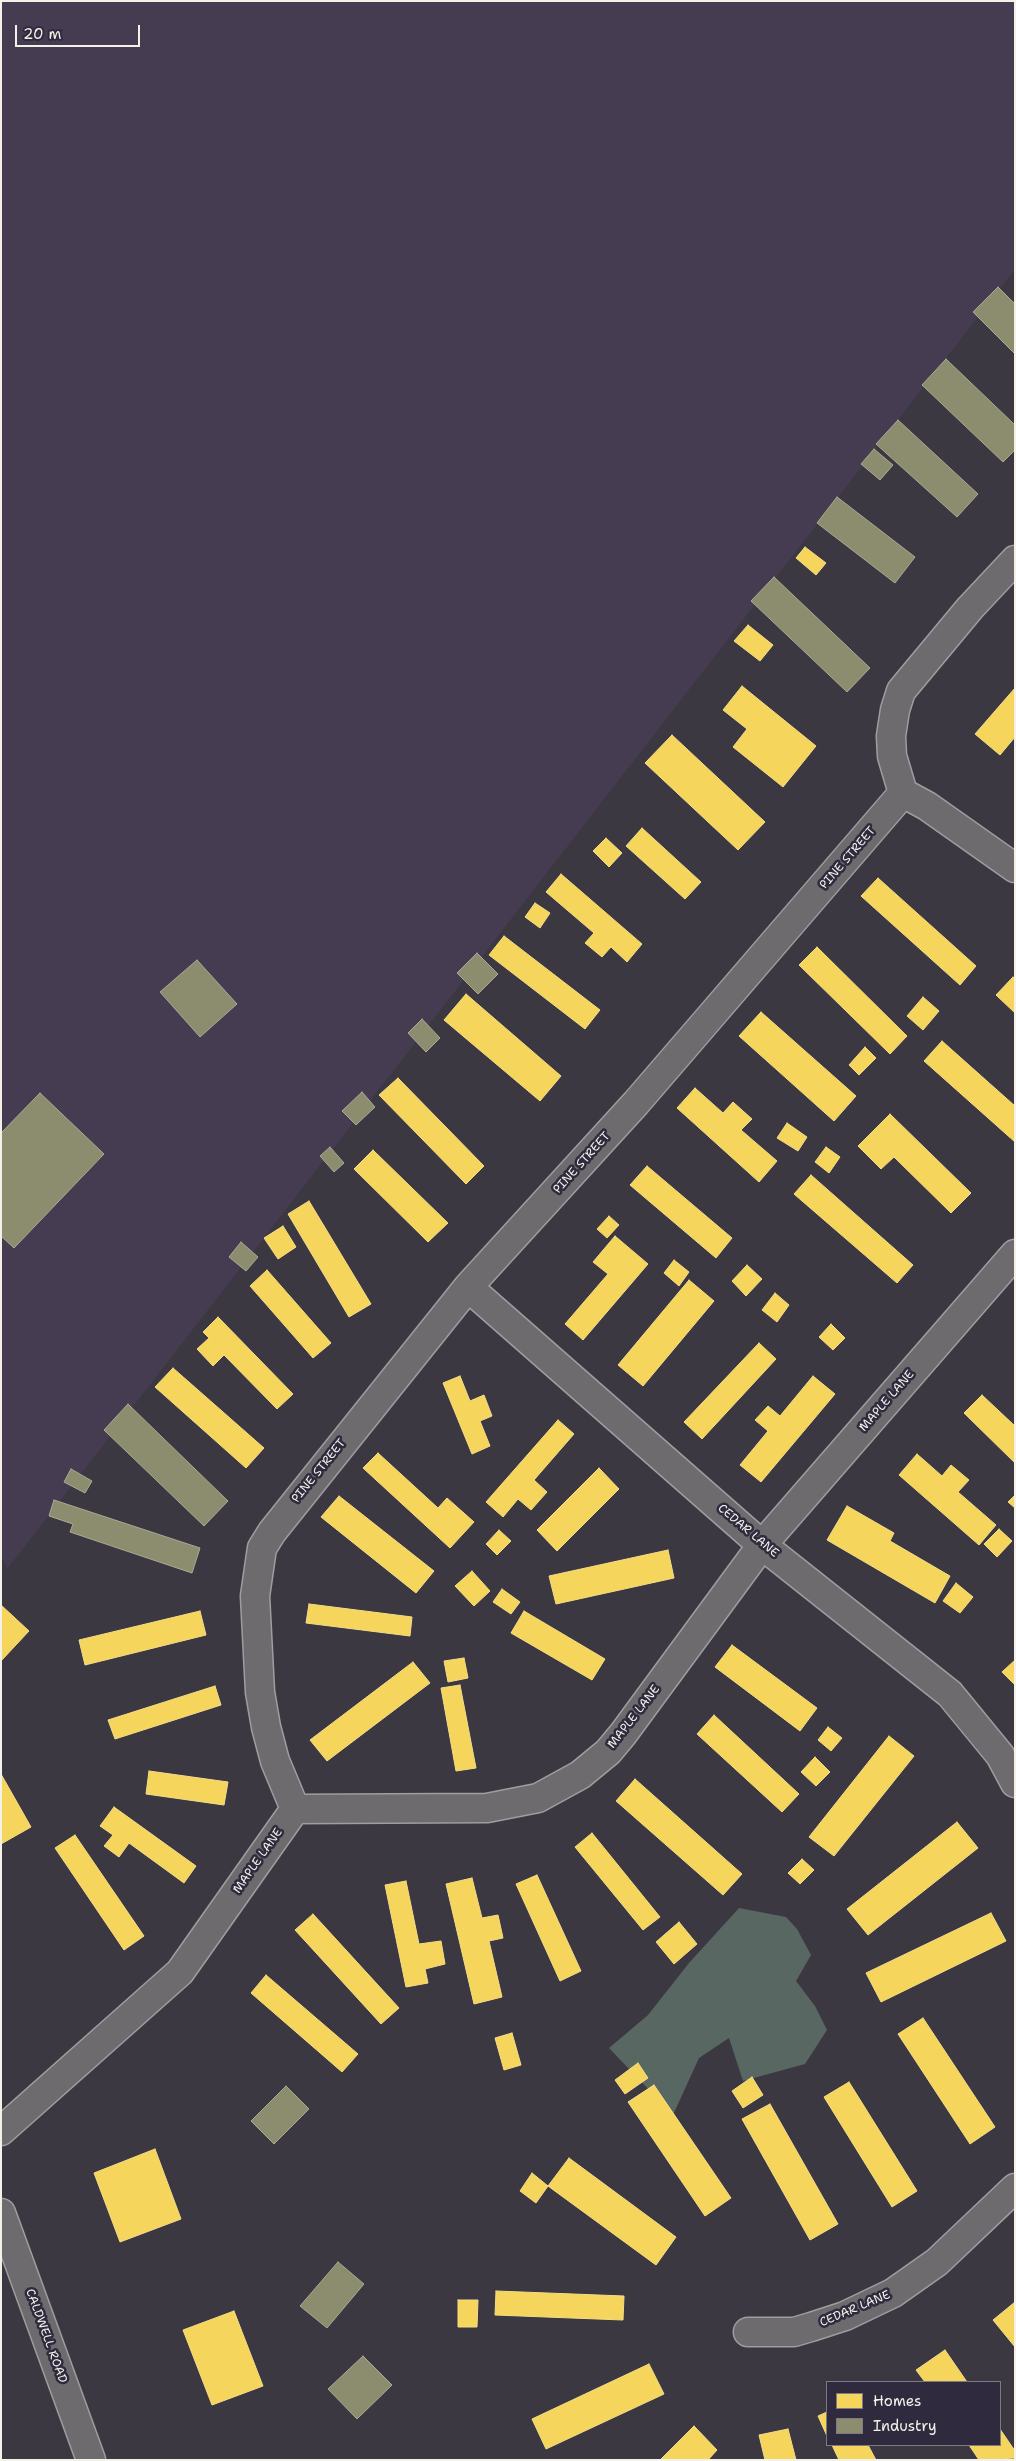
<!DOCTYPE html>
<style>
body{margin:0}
#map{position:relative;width:1016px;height:2461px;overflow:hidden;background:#3b3842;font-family:"Shantell Sans",sans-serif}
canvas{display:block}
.frame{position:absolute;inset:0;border:2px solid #f4f1e8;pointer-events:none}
.legend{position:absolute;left:826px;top:2381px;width:175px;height:65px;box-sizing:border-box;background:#2f2a3d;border:1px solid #7e7a81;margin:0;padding:6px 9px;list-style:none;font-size:15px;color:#f4f1e8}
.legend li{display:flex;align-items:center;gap:10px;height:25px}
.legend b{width:25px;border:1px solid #7e7a81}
.scale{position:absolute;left:15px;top:25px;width:125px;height:22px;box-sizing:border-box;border:2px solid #f4f1e8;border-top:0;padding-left:6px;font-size:15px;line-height:18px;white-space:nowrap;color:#f4f1e8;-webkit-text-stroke:4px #2f2a3d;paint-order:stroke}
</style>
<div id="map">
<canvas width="1016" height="2461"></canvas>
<div class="frame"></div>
<ul class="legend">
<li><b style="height:14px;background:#f6d55c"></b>Homes</li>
<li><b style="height:14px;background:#8c8c6e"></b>Industry</li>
</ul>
<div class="scale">20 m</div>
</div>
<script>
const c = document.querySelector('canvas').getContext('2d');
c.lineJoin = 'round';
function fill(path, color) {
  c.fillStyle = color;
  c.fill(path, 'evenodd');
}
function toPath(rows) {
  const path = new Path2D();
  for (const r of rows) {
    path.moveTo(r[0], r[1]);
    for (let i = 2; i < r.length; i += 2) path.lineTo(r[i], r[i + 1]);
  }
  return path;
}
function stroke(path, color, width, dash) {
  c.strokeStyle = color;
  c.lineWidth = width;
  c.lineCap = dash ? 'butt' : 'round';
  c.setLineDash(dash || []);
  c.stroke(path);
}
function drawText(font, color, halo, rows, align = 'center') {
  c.font = font + ' "Shantell Sans",sans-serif';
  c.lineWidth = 5;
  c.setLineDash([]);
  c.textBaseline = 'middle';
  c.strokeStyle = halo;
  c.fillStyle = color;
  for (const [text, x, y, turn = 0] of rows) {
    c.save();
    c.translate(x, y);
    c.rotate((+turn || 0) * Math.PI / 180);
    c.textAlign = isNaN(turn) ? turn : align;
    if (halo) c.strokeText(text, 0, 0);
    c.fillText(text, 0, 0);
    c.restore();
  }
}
fill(toPath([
 [1,1,1015,1,1015,269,7,1569,1,1555]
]), '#463c51');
fill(toPath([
 [739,1908,786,1917,797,1929,811,1955,796,1981,815,2006,827,2030,805,2064,743,2081,729,2038,699,2058,673,2115,609,2048,648,2015,689,1963]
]), '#586761');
const homes = toPath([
 [805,547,826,563,816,575,796,558,805,547],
 [748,625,773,645,760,661,734,641,748,625],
 [742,686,816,746,783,787,733,747,747,729,723,710,742,686],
 [1015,688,1015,737,1000,755,975,734,1015,688],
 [672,735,765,822,738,850,645,763,672,735],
 [642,828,701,882,685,899,626,846,642,828],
 [606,838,622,853,609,867,593,851,606,838],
 [561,874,642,944,627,962,611,947,602,957,585,943,594,933,546,892,561,874],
 [878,878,976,966,960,985,861,896,878,878],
 [535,903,550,913,540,928,525,917,535,903],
 [504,936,600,1010,585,1029,489,955,504,936],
 [817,947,907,1036,890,1054,799,965,817,947],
 [1013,977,1015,979,1015,1013,996,995,1013,977],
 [466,994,561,1076,540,1101,444,1020,466,994],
 [923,997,939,1011,923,1030,907,1016,923,997],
 [761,1012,856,1096,834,1121,739,1036,761,1012],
 [942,1041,1015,1106,1015,1142,924,1061,942,1041],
 [865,1047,876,1058,859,1075,849,1065,865,1047],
 [398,1078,484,1166,466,1184,379,1095,398,1078],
 [695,1088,723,1113,733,1102,752,1119,741,1130,777,1161,759,1182,677,1108,695,1088],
 [890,1114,971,1193,951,1213,894,1157,881,1169,858,1146,890,1114],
 [787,1123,807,1137,798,1151,777,1138,787,1123],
 [826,1147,840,1157,829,1173,815,1162,826,1147],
 [373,1150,448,1223,428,1242,354,1169,373,1150],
 [647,1166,732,1238,716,1258,630,1185,647,1166],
 [811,1175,913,1265,897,1283,794,1194,811,1175],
 [309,1201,371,1304,349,1317,288,1214,309,1201],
 [609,1216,619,1225,607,1238,597,1229,609,1216],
 [283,1226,296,1247,278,1259,264,1238,283,1226],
 [615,1236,648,1264,583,1340,565,1324,608,1274,593,1262,615,1236],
 [674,1260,689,1272,679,1286,664,1273,674,1260],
 [747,1265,762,1279,746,1296,732,1281,747,1265],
 [267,1270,331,1343,313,1358,250,1286,267,1270],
 [689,1280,714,1301,643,1386,618,1365,689,1280],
 [775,1293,789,1305,777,1322,762,1310,775,1293],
 [218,1317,293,1394,277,1409,224,1355,213,1366,197,1349,209,1338,203,1332,218,1317],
 [831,1324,845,1338,833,1350,819,1337,831,1324],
 [759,1343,776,1359,702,1439,684,1422,759,1343],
 [173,1368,264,1448,246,1468,155,1387,173,1368],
 [460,1376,470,1401,484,1395,492,1416,480,1421,490,1446,472,1454,443,1383,460,1376],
 [813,1376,835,1394,761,1482,740,1465,768,1431,755,1420,768,1406,780,1416,813,1376],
 [982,1395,1015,1426,1015,1463,964,1413,982,1395],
 [558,1420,574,1434,534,1480,547,1492,531,1510,518,1499,503,1517,486,1502,558,1420],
 [378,1453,438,1508,447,1498,474,1522,450,1548,363,1468,378,1453],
 [917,1454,942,1476,951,1465,969,1480,958,1492,996,1525,979,1545,899,1475,917,1454],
 [599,1468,619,1489,557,1551,537,1530,599,1468],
 [1015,1495,1015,1508,1008,1502,1015,1495],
 [339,1496,434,1571,416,1593,321,1517,339,1496],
 [847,1506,894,1533,890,1541,950,1576,935,1603,827,1540,847,1506],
 [999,1529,1012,1541,997,1557,984,1544,999,1529],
 [499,1530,511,1541,497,1555,486,1544,499,1530],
 [668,1550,674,1578,556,1604,549,1576,668,1550],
 [472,1571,490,1591,474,1606,455,1586,472,1571],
 [956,1583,973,1597,960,1613,943,1601,956,1583],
 [502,1589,520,1602,511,1614,493,1602,502,1589],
 [309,1604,412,1617,410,1636,306,1623,309,1604],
 [1,1605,29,1631,1,1661,1,1605],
 [200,1611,206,1635,85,1665,79,1640,200,1611],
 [524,1611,605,1659,592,1680,511,1633,524,1611],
 [732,1645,817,1708,800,1731,715,1667,732,1645],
 [464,1658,468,1678,448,1682,444,1661,464,1658],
 [1015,1660,1015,1685,1002,1672,1015,1660],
 [413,1662,430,1683,327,1761,310,1740,413,1662],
 [460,1685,476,1768,456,1771,441,1688,460,1685],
 [215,1686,221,1705,115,1739,108,1720,215,1686],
 [714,1715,799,1794,782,1812,697,1734,714,1715],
 [828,1727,842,1738,831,1751,818,1740,828,1727],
 [889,1736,914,1756,834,1856,809,1837,889,1736],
 [815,1757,830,1772,816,1786,801,1772,815,1757],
 [149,1771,228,1782,224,1805,146,1794,149,1771],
 [1,1774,31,1827,1,1844,1,1774],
 [635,1779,742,1874,723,1895,616,1801,635,1779],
 [114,1807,196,1866,184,1883,129,1843,119,1857,104,1846,113,1835,100,1826,114,1807],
 [957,1822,978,1848,868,1935,847,1909,957,1822],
 [592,1833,660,1917,643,1930,575,1847,592,1833],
 [75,1835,144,1936,124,1950,55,1848,75,1835],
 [802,1859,814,1870,800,1884,788,1873,802,1859],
 [537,1875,581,1971,560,1981,516,1884,537,1875],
 [472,1878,482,1918,498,1915,503,1938,489,1941,502,1997,474,2004,446,1884,472,1878],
 [406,1881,419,1944,441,1941,445,1964,425,1969,428,1983,406,1987,385,1885,406,1881],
 [991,1913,1006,1941,881,2002,866,1973,991,1913],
 [313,1914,399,2008,381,2024,295,1930,313,1914],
 [679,1922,697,1944,674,1964,656,1942,679,1922],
 [266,1975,358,2054,342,2072,251,1993,266,1975],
 [923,2018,995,2127,970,2144,898,2034,923,2018],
 [512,2033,521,2065,504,2070,495,2038,512,2033],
 [638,2063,648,2078,625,2094,615,2080,638,2063],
 [752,2077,763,2095,743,2108,732,2091,752,2077],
 [849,2082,917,2191,892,2207,824,2097,849,2082],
 [654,2085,731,2198,705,2216,628,2102,654,2085],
 [770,2104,838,2224,810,2240,742,2119,770,2104],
 [155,2149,181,2219,120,2242,94,2173,155,2149],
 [569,2158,676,2237,656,2265,548,2186,569,2158],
 [532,2173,548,2186,536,2203,520,2191,532,2173],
 [496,2291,624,2296,623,2320,495,2315,496,2291],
 [458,2300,478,2300,477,2327,458,2327,458,2300],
 [1015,2302,1015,2347,993,2320,1015,2302],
 [234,2311,263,2386,212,2405,183,2330,234,2311],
 [945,2350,967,2382,925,2382,916,2370,945,2350],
 [649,2364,664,2394,546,2449,532,2419,649,2364],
 [827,2412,827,2436,818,2416,827,2412],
 [694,2426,717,2450,708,2460,660,2460,694,2426],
 [788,2429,796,2460,765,2460,759,2435,788,2429],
 [1000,2429,1015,2451,1015,2458,979,2460,969,2445,1000,2445,1000,2429],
 [832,2445,868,2445,876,2460,839,2460,832,2445]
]);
fill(homes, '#f6d55c');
stroke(homes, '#f5dd86', 1);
const industry = toPath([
 [998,287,1015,304,1015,354,973,312,998,287],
 [946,359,1015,425,1015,450,1003,462,922,385,946,359],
 [898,420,978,494,957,517,876,444,898,420],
 [874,449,893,465,880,480,861,464,874,449],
 [837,497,915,557,895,583,817,523,837,497],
 [774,577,870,668,847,692,751,601,774,577],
 [477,953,498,974,478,994,457,973,477,953],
 [197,960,237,1004,200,1037,160,992,197,960],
 [422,1019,440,1038,426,1052,408,1033,422,1019],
 [362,1092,375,1107,356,1125,342,1111,362,1092],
 [40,1093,104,1154,14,1248,1,1236,1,1133,40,1093],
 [330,1147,344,1163,334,1172,320,1156,330,1147],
 [241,1242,258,1257,246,1271,229,1257,241,1242],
 [128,1404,228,1501,204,1526,104,1430,128,1404],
 [71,1469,92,1481,85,1493,64,1482,71,1469],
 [54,1500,200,1548,192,1573,70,1532,73,1524,49,1516,54,1500],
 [286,2086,309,2109,274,2144,251,2121,286,2086],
 [338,2262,364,2284,327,2328,300,2306,338,2262],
 [363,2356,392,2385,357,2419,328,2389,363,2356]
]);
fill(industry, '#8c8c6e');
stroke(industry, '#abaa93', 1);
const minor = toPath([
 [903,793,892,756,891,736,895,710,901,691,970,608,1015,560],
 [903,793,927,806,1015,868],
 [468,1287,762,1545,950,1694,1000,1755,1015,1783],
 [295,1809,275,1761,266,1727,260,1692,255,1596,262,1548,272,1532,468,1287,636,1103,903,793],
 [295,1809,487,1808,538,1798,580,1775,608,1752,623,1734,762,1545,1015,1254],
 [1,2131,180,1972,295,1809],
 [1,2213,91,2460],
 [748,2332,794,2332,811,2327,845,2316,893,2293,937,2262,1015,2188]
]);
stroke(minor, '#9f9da0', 31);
stroke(minor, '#6d6b6e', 28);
drawText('12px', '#f4f1e8', '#2f2a3d', [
 ["PINE STREET",848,858,-49],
 ["PINE STREET",582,1163,-48],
 ["MAPLE LANE",887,1401,-49],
 ["PINE STREET",319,1471,-51],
 ["CEDAR LANE",748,1531,40],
 ["MAPLE LANE",634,1717,-52],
 ["MAPLE LANE",258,1861,-55],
 ["CEDAR LANE",855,2309,-23],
 ["CALDWELL ROAD",46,2336,70]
]);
</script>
